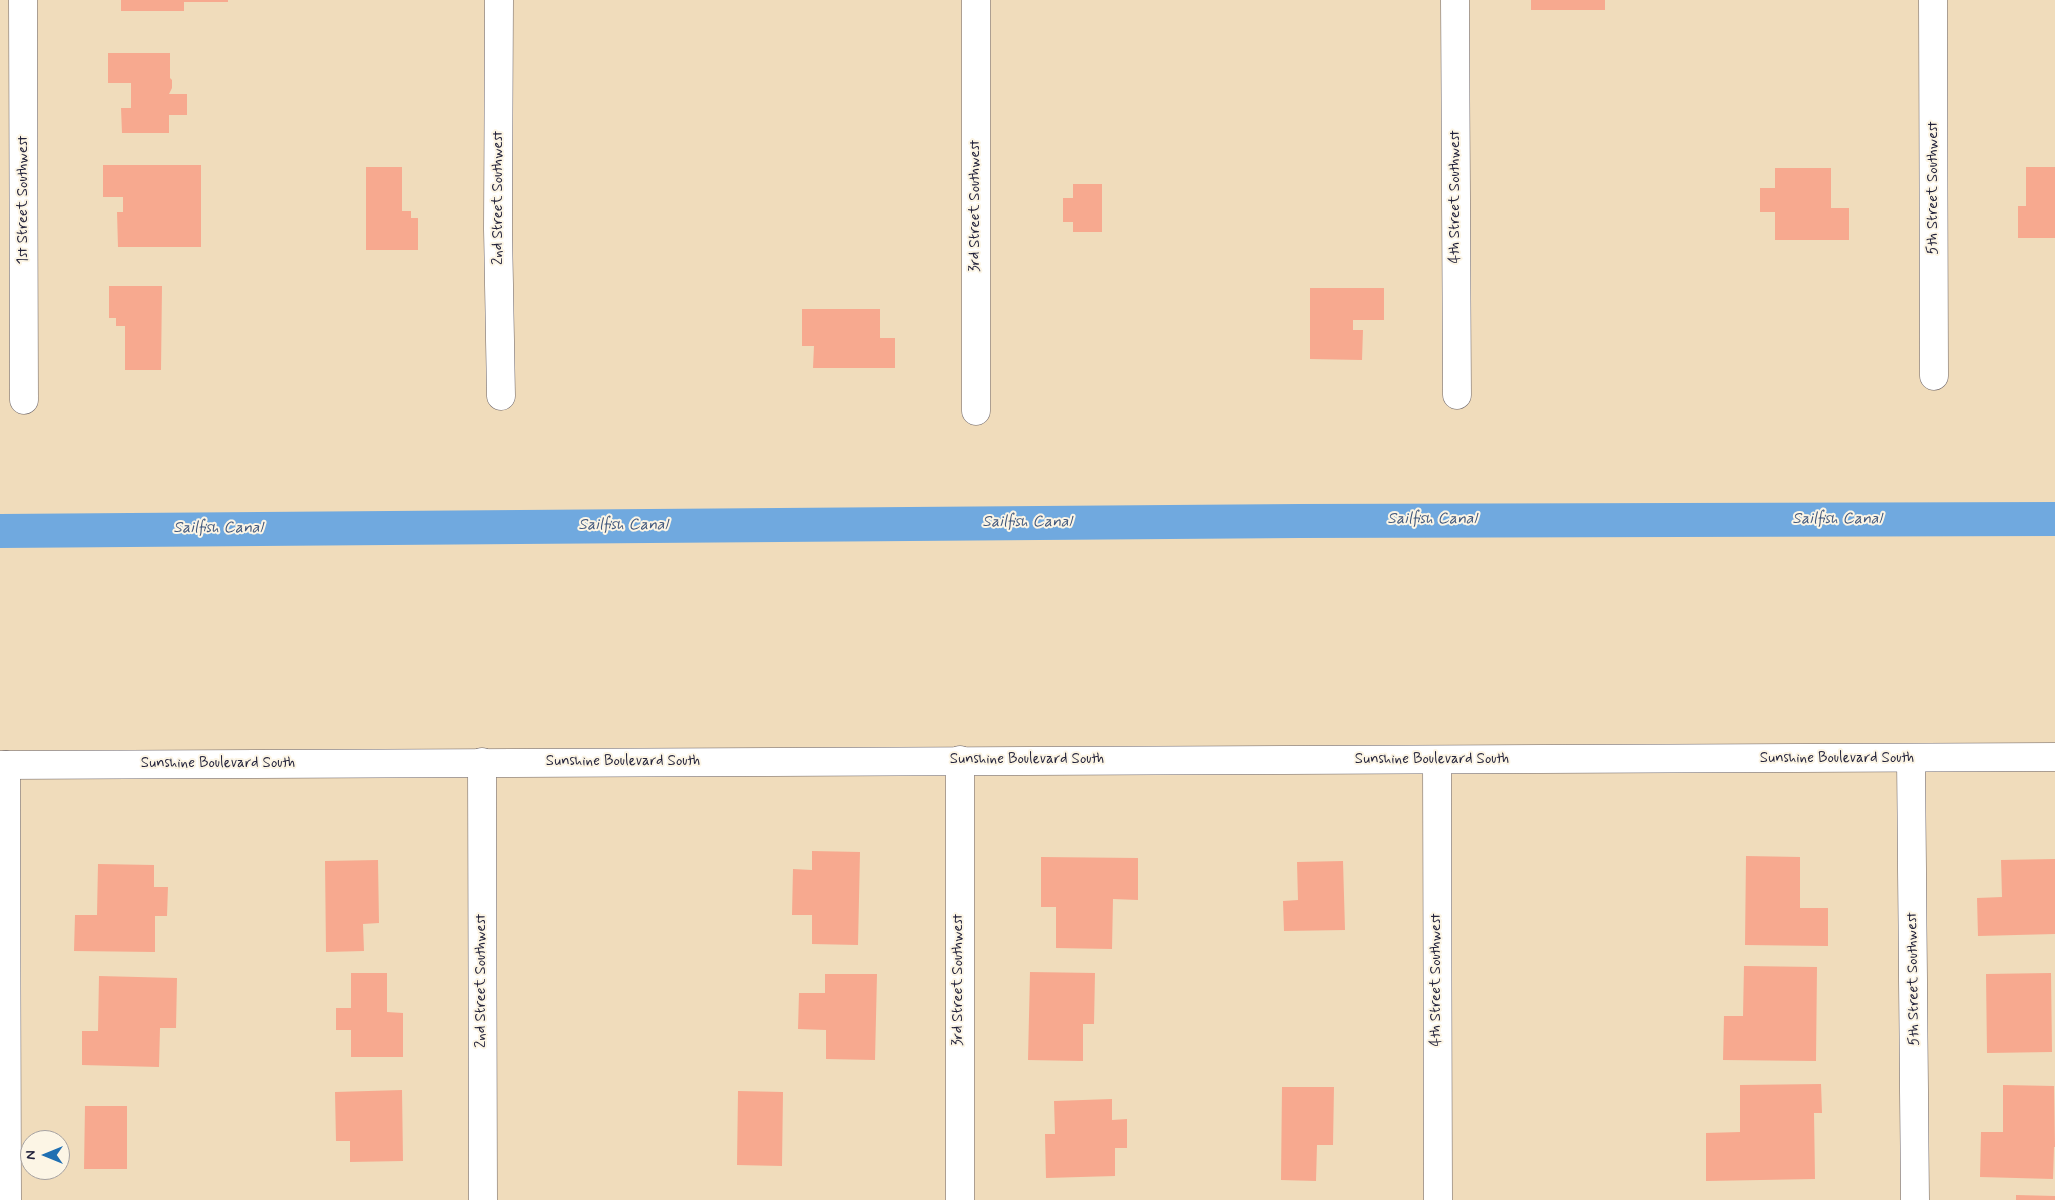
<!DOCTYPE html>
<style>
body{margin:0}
#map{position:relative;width:2055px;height:1200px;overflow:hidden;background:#f0dcbb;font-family:Mynerve,sans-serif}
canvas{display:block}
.north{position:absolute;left:20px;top:1130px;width:50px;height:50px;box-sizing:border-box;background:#fcf5e5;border:1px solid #a5a1a1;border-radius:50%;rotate:270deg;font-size:14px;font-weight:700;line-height:20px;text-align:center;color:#22223b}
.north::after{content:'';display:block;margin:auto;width:18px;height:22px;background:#1f6fb2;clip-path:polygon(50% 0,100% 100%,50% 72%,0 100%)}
</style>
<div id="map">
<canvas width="2055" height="1200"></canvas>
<div class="north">N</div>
</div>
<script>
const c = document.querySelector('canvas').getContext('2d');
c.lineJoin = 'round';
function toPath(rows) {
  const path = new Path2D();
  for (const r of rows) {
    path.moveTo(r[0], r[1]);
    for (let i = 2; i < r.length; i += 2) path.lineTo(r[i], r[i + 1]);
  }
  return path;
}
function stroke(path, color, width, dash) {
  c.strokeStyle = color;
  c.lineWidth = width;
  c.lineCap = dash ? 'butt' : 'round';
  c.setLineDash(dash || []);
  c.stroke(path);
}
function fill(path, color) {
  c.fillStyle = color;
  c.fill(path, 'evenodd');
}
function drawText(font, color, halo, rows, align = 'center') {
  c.font = font + ' Mynerve,sans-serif';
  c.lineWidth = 4;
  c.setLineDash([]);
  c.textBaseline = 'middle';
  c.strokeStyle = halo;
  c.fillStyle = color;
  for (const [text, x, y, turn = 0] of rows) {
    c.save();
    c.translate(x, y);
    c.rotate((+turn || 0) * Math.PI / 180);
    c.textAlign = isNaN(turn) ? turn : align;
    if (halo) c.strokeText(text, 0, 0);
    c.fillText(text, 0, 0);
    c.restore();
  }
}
stroke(toPath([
 [0,531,1299,521,2055,519]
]), '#70a9df', 34);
fill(toPath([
 [121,0,228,0,228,2,184,2,184,11,121,11],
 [1531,0,1605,0,1605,10,1531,10],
 [108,53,170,53,170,78,172,80,172,88,169,94,187,94,187,115,169,115,169,133,122,133,121,108,131,108,131,83,108,83],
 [103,165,201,165,201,247,118,247,117,212,123,212,123,197,103,197],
 [366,167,402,167,402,211,411,211,411,218,418,218,418,250,366,250],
 [2026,167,2055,167,2055,238,2018,238,2018,206,2026,206],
 [1775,168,1831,168,1831,208,1849,208,1849,240,1775,240,1775,212,1760,212,1760,188,1775,188],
 [1073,184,1102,184,1102,232,1073,232,1073,222,1063,222,1063,198,1073,198],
 [109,286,162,286,161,370,125,370,125,326,116,326,116,318,109,318],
 [1310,288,1384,288,1384,320,1353,320,1353,330,1363,330,1362,360,1310,359],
 [802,309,880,309,880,338,895,338,895,368,813,368,814,346,802,346],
 [812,851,860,852,858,945,812,944,812,915,792,915,793,869,812,870],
 [1746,856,1800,857,1800,908,1828,908,1828,946,1745,945],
 [1041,857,1138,858,1138,900,1113,899,1112,949,1056,948,1056,907,1041,907],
 [2055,859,2055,934,1978,936,1977,898,2002,897,2001,860],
 [378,860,379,923,363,924,364,951,326,952,325,861],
 [1343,861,1345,930,1284,931,1283,901,1298,900,1297,862],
 [98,864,154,865,154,887,168,887,167,916,155,916,155,952,74,951,75,915,97,915],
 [1744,966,1817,967,1816,1061,1723,1060,1724,1016,1743,1016],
 [1030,972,1095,973,1094,1024,1083,1024,1083,1061,1028,1060],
 [351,973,387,973,387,1012,403,1013,403,1057,351,1057,351,1030,336,1030,336,1008,351,1008],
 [2051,973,2052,1052,1987,1053,1986,974],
 [825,974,877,974,875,1060,826,1059,826,1030,798,1029,799,993,825,993],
 [99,976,177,978,176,1028,160,1028,159,1067,82,1065,82,1031,98,1031],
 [1821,1084,1822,1113,1814,1113,1815,1179,1706,1181,1706,1133,1740,1132,1740,1085],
 [2003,1085,2054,1086,2055,1147,2054,1147,2053,1179,1980,1177,1981,1132,2003,1132],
 [1282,1087,1334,1087,1333,1145,1317,1145,1316,1181,1281,1180],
 [402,1090,403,1161,350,1162,350,1141,336,1141,335,1092],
 [738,1091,783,1092,782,1166,737,1165],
 [1112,1099,1112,1120,1127,1119,1127,1148,1115,1148,1115,1176,1046,1178,1045,1134,1055,1134,1054,1101],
 [85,1106,127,1106,127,1169,84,1169],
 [2016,1195,2055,1196,2055,1200,2016,1200]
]), '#f7a98f');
const minor = toPath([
 [23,0,24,400],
 [499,0,498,229,501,396],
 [976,0,976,411],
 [1455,0,1457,395],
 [1933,0,1934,376],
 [1911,759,1915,1200],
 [1437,760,1438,1200],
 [482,762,483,1200],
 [6,765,7,1200],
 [960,1200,960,760]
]);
const tertiary = toPath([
 [0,765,2055,757]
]);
stroke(minor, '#6a6368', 29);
stroke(tertiary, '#6a6368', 29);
stroke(minor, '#fff', 28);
stroke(tertiary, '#fff', 28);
drawText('15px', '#22223b', '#fcf5e5', [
 ["5th Street Southwest",1934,188,-90],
 ["4th Street Southwest",1456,197,-90],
 ["2nd Street Southwest",499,198,-90],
 ["1st Street Southwest",24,200,-90],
 ["3rd Street Southwest",976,206,-90],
 ["Sunshine Boulevard South",1837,759],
 ["Sunshine Boulevard South",1027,760],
 ["Sunshine Boulevard South",1432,760],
 ["Sunshine Boulevard South",623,762],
 ["Sunshine Boulevard South",218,764],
 ["5th Street Southwest",1914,979,-91],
 ["3rd Street Southwest",959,980,-90],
 ["4th Street Southwest",1437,980,-90],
 ["2nd Street Southwest",482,981,-90]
]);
drawText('italic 16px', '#41587d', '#fcf5e5', [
 ["Sailfish Canal",1432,520],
 ["Sailfish Canal",1837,520],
 ["Sailfish Canal",1027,523],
 ["Sailfish Canal",623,526],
 ["Sailfish Canal",218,529]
]);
</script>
